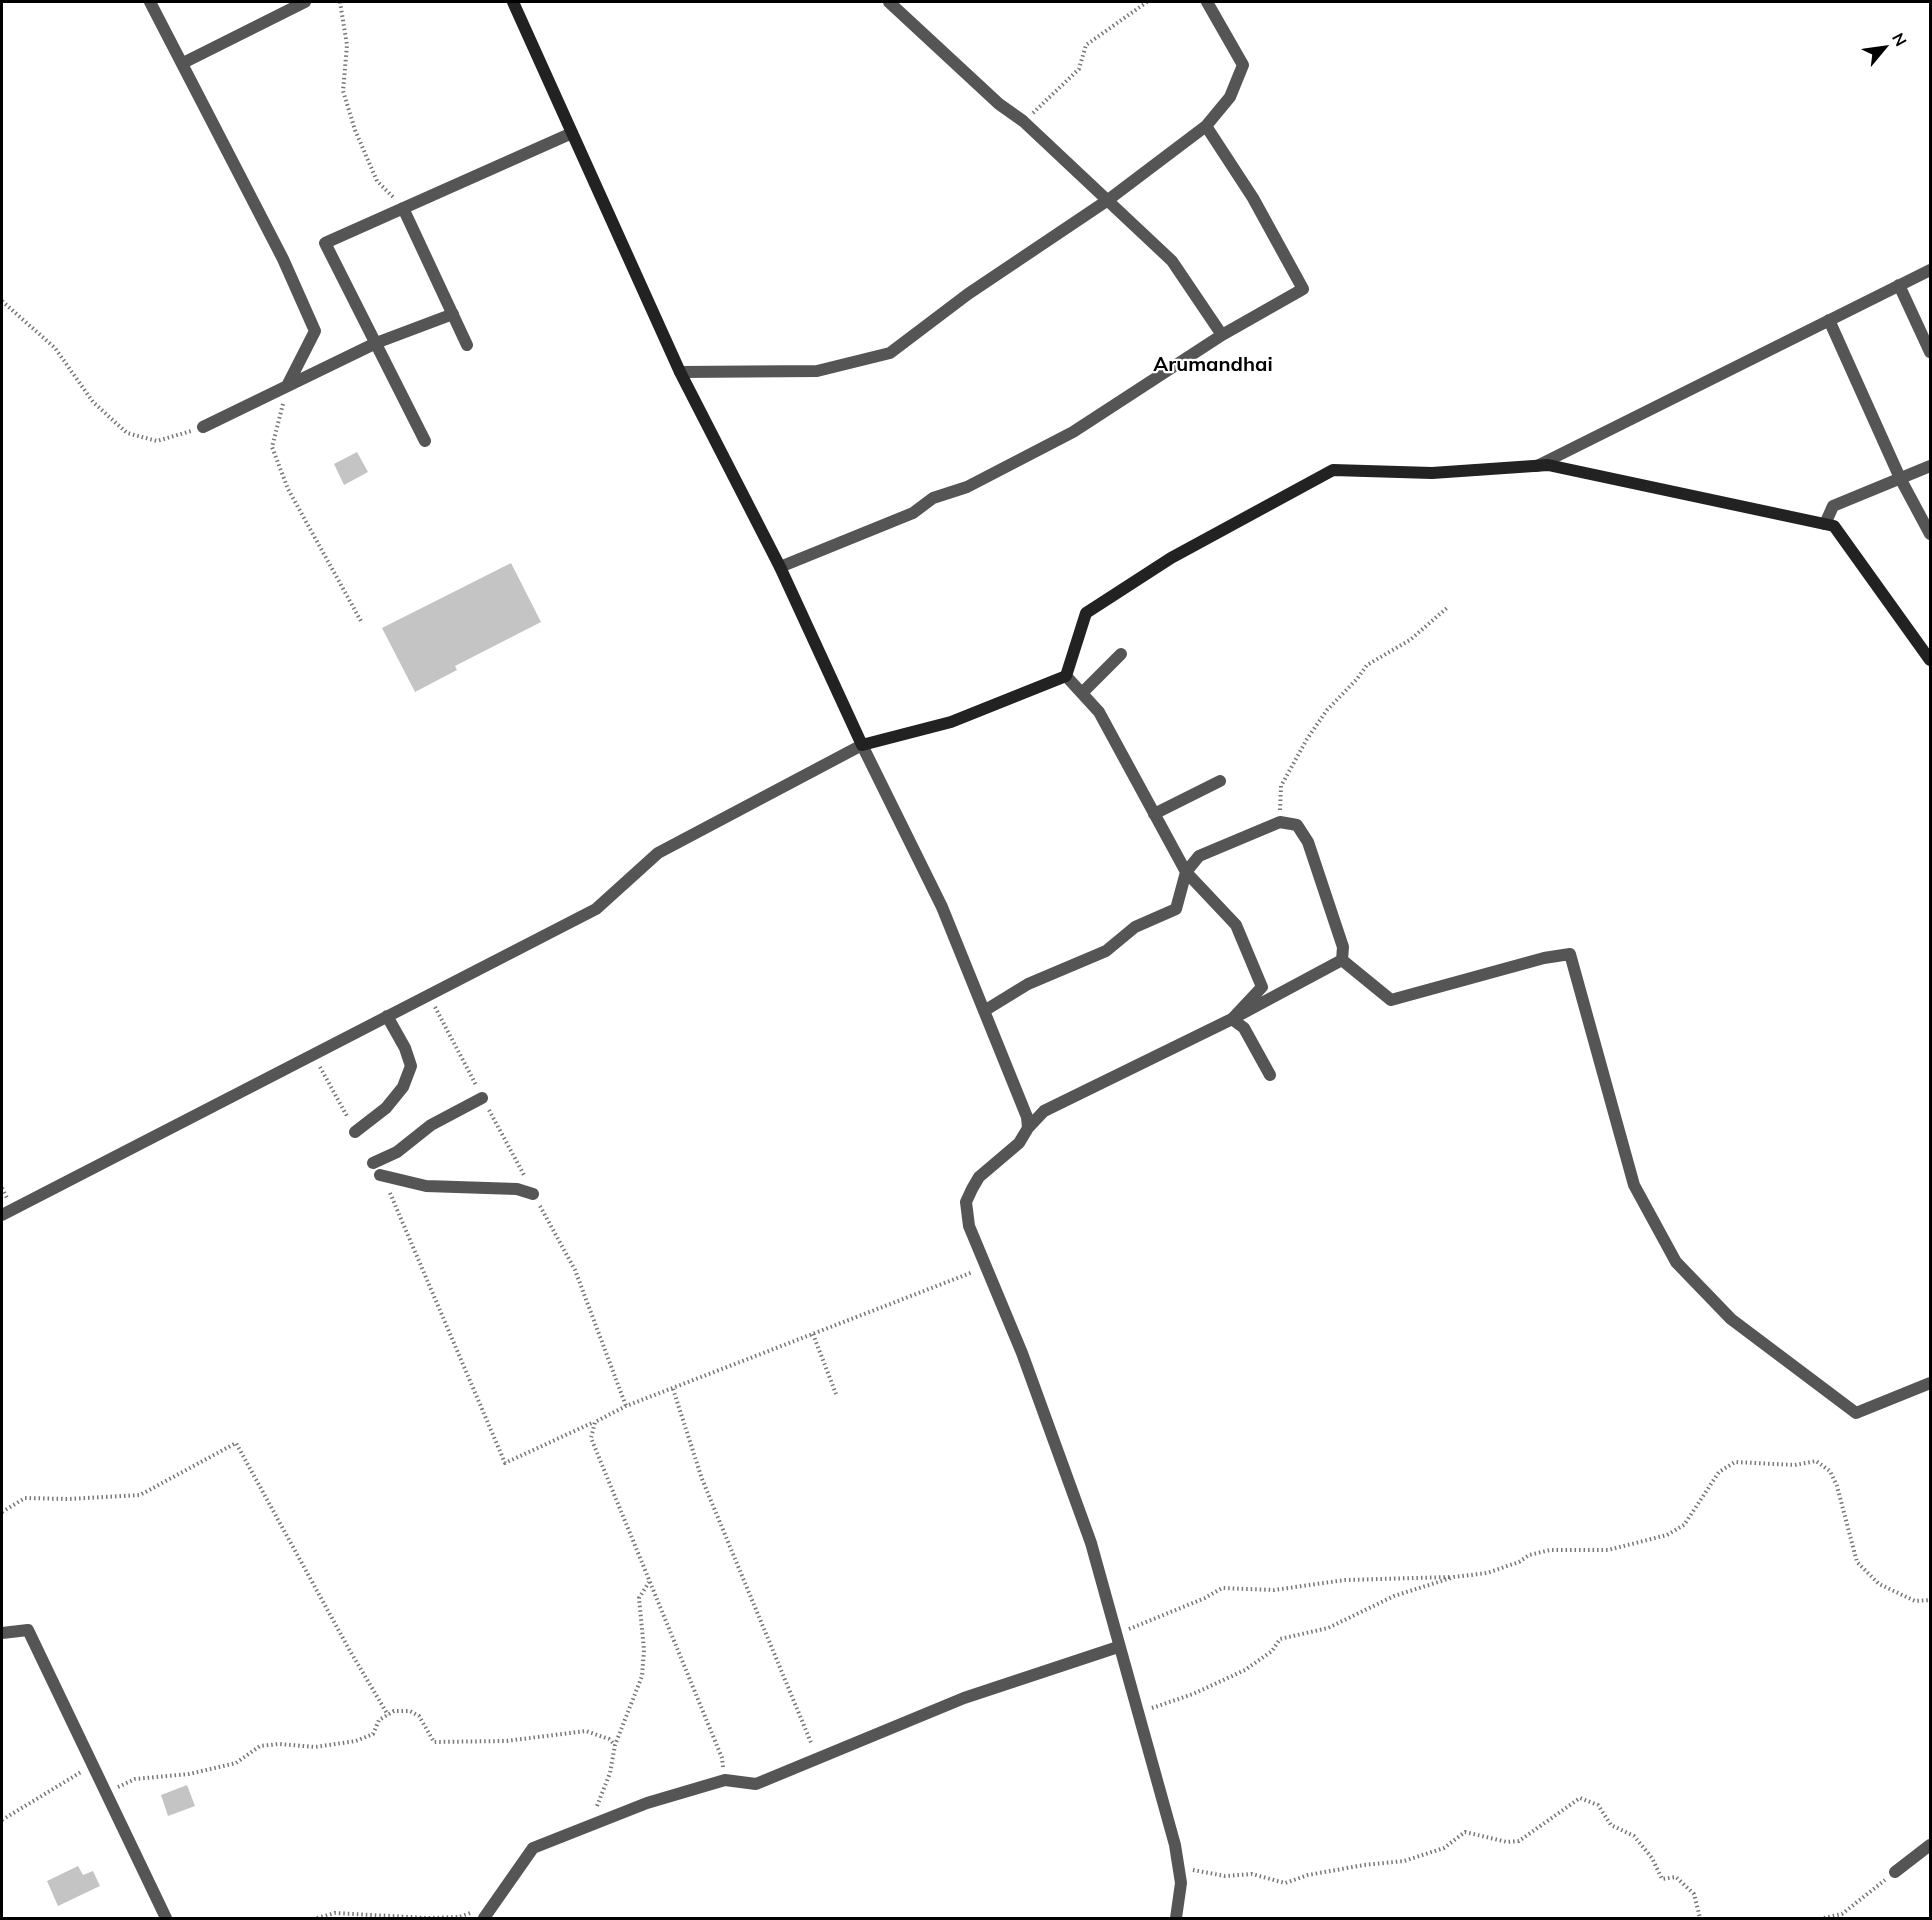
<!DOCTYPE html>
<style>
body{margin:0}
#map{position:relative;width:1932px;height:1920px;overflow:hidden;background:#fff;font-family:Mulish,sans-serif}
canvas{display:block}
.frame{position:absolute;inset:0;border:3px solid #000;pointer-events:none}
.north{position:absolute;left:1854px;top:18px;width:60px;height:60px;-webkit-text-stroke:4px #fff;paint-order:stroke;rotate:61deg;font-size:16px;font-weight:700;line-height:24px;text-align:center;color:#000}
.north::after{content:'';display:block;margin:auto;width:21px;height:27px;background:#000;clip-path:polygon(50% 0,100% 100%,50% 72%,0 100%)}
</style>
<div id="map">
<canvas width="1932" height="1920"></canvas>
<div class="frame"></div>
<div class="north">N</div>
</div>
<script>
const c = document.querySelector('canvas').getContext('2d');
c.lineJoin = 'round';
function fill(path, color) {
  c.fillStyle = color;
  c.fill(path, 'evenodd');
}
function toPath(rows) {
  const path = new Path2D();
  for (const r of rows) {
    path.moveTo(r[0], r[1]);
    for (let i = 2; i < r.length; i += 2) path.lineTo(r[i], r[i + 1]);
  }
  return path;
}
function stroke(path, color, width, dash) {
  c.strokeStyle = color;
  c.lineWidth = width;
  c.lineCap = dash ? 'butt' : 'round';
  c.setLineDash(dash || []);
  c.stroke(path);
}
function drawText(font, color, halo, rows, align = 'center') {
  c.font = font + ' Mulish,sans-serif';
  c.lineWidth = 4.5;
  c.setLineDash([]);
  c.textBaseline = 'middle';
  c.strokeStyle = halo;
  c.fillStyle = color;
  for (const [text, x, y, turn = 0] of rows) {
    c.save();
    c.translate(x, y);
    c.rotate((+turn || 0) * Math.PI / 180);
    c.textAlign = isNaN(turn) ? turn : align;
    if (halo) c.strokeText(text, 0, 0);
    c.fillText(text, 0, 0);
    c.restore();
  }
}
fill(toPath([
 [357,452,368,472,344,485,334,464],
 [511,563,541,622,455,666,457,670,415,692,382,628],
 [187,1785,195,1806,168,1816,161,1795],
 [78,1866,83,1875,93,1871,100,1886,58,1906,47,1881]
]), '#c4c4c4');
stroke(toPath([
 [340,2,347,45,343,91,355,130,377,181,393,197],
 [1033,113,1079,69,1086,45,1147,2],
 [2,301,55,348,93,402,127,433,157,441,191,431],
 [283,404,272,447,288,489,362,623],
 [1280,810,1281,786,1307,739,1327,710,1357,679,1367,665,1410,640,1448,607],
 [435,1007,476,1085],
 [320,1067,348,1118],
 [489,1110,524,1175],
 [2,1188,7,1198],
 [390,1193,505,1463,594,1422],
 [540,1206,575,1270,626,1406],
 [813,1334,836,1394],
 [673,1389,702,1479,812,1745],
 [2,1512,25,1498,68,1499,140,1495,236,1443,350,1651,388,1715],
 [1129,1629,1205,1598,1222,1588,1274,1590,1345,1580,1451,1577],
 [1152,1708,1193,1694,1245,1670,1272,1651,1280,1639,1328,1628,1394,1596,1454,1577,1487,1573,1519,1562,1529,1555,1550,1550,1608,1550,1667,1535,1684,1525,1719,1472,1735,1462,1795,1465,1816,1461,1830,1471,1837,1486,1857,1562,1879,1584,1915,1601,1930,1600],
 [723,1767,722,1758,591,1438,595,1422,626,1406,973,1272],
 [118,1787,135,1779,189,1774,236,1763,260,1746,279,1744,315,1747,356,1741,373,1734,379,1720,394,1711,410,1711,419,1716,434,1742,506,1741,586,1731,609,1739,615,1745],
 [597,1806,610,1773,615,1745,642,1676,644,1650,639,1598,649,1582],
 [2,1820,81,1772],
 [1193,1870,1225,1876,1252,1874,1285,1883,1308,1875,1364,1865,1404,1861,1444,1848,1465,1832,1507,1842,1519,1841,1580,1798,1598,1805,1611,1825,1634,1836,1652,1858,1662,1879,1676,1877,1694,1894,1700,1918],
 [317,1918,335,1913,428,1918,459,1917,470,1913],
 [1824,1918,1842,1914,1885,1880]
]), '#777', 4, [1.5, 3]);
stroke(toPath([
 [150,2,283,259,315,331,287,386],
 [889,2,999,104,1023,121,1172,261,1222,335,1303,289,1253,198,1206,126],
 [183,63,305,2],
 [403,208,467,345],
 [1899,285,1930,352],
 [1829,320,1900,478,1930,534],
 [680,372,817,371,890,353,968,294,1108,200,1206,126,1230,97,1243,65,1207,2],
 [203,427,376,343,453,314],
 [425,441,325,243,572,133],
 [1537,466,1930,270],
 [1825,524,1833,506,1930,466],
 [780,567,913,513,933,498,967,487,1073,432,1222,335],
 [1082,693,1121,654],
 [1154,814,1220,781],
 [984,1011,1028,984,1106,951,1135,927,1176,909,1186,872,1199,856,1280,822,1297,825,1308,842,1343,947,1342,960],
 [1270,1075,1244,1028,1232,1019,1342,960,1391,1000,1544,958,1570,954,1634,1185,1676,1262,1731,1319,1856,1413,1930,1383],
 [1028,1128,1019,1143,979,1177,972,1189,966,1202,969,1226,1022,1353,1091,1543,1175,1845,1181,1883,1176,1918],
 [355,1132,386,1108,403,1087,411,1066,405,1048,387,1016],
 [373,1163,397,1152,431,1125,482,1098],
 [380,1175,426,1186,517,1189,533,1194],
 [2,1215,596,909,658,853,862,745,942,907,1027,1117,1028,1128,1044,1111,1232,1019,1262,987,1236,925,1186,872,1099,712,1066,676],
 [2,1633,28,1630,166,1918],
 [1895,1872,1930,1845],
 [484,1918,533,1848,647,1803,725,1780,756,1784,964,1698,1118,1647]
]), '#555', 12);
stroke(toPath([
 [513,2,680,372,780,567,862,745,951,722,1066,676,1086,613,1171,558,1333,470,1432,473,1548,465,1834,526,1930,660]
]), '#222', 12);
drawText('bold 20px', '#000', '#fff', [
 ["Arumandhai",1213,365]
]);
</script>
